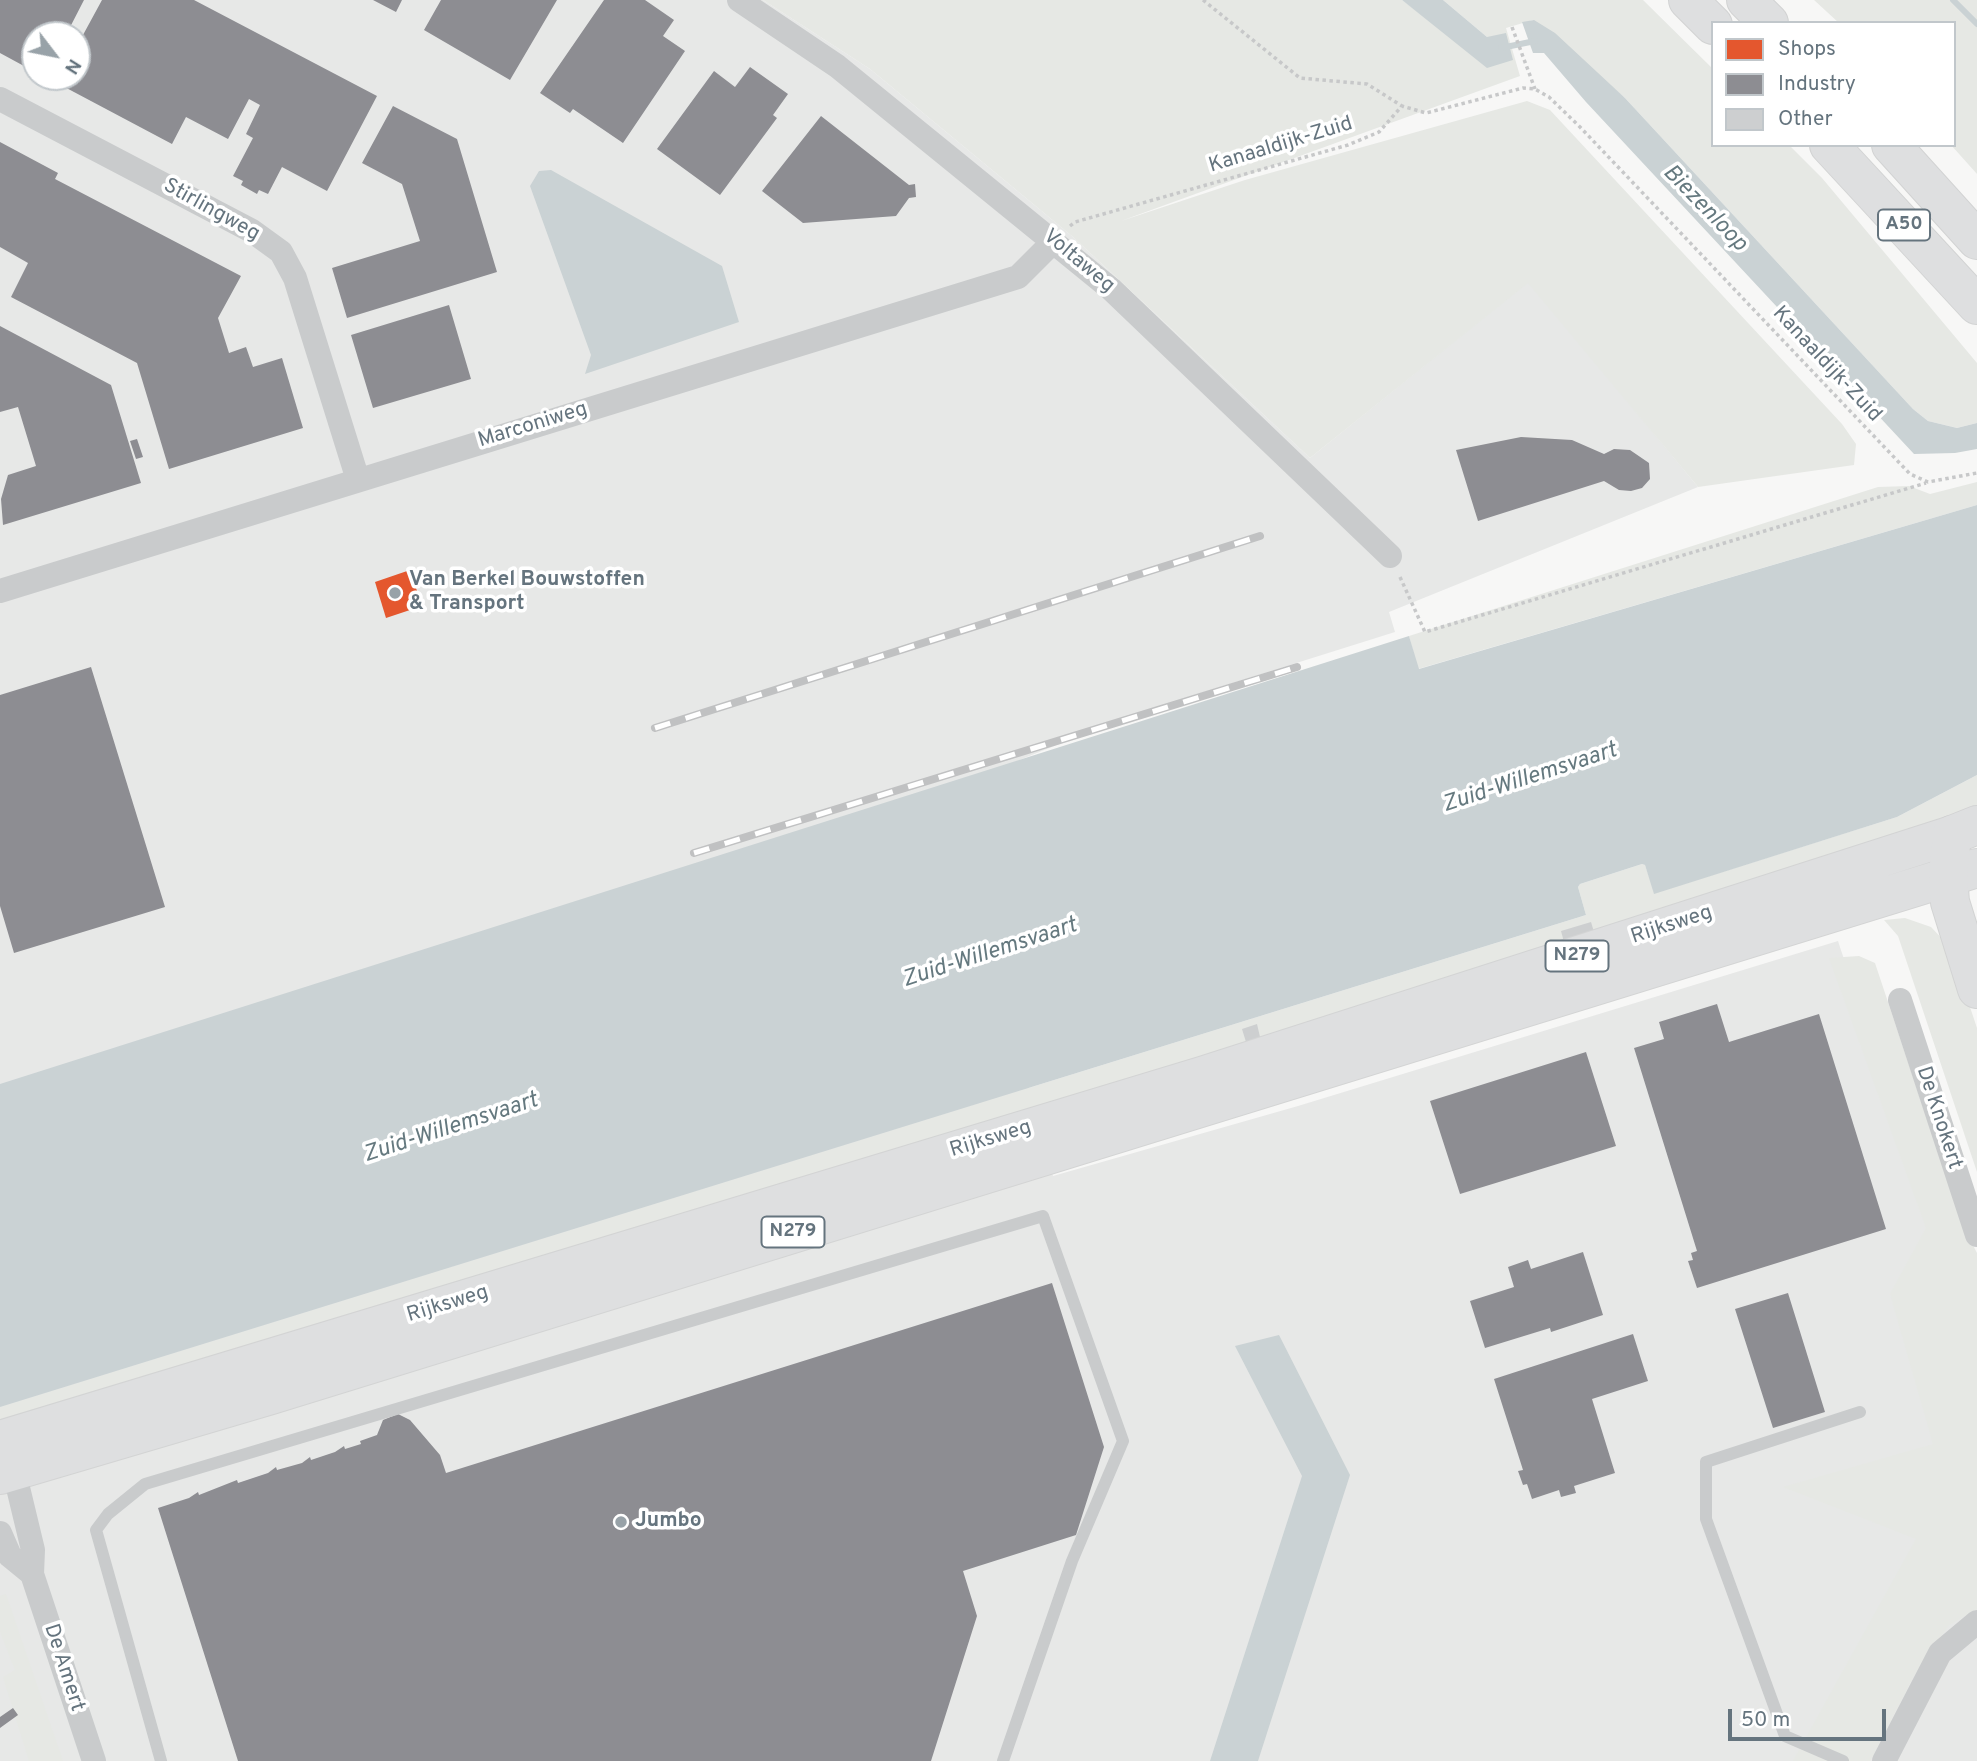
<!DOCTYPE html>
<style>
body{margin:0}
#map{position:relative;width:1977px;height:1761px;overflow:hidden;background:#f7f7f6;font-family:Overpass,sans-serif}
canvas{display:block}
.legend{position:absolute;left:1711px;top:21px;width:245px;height:126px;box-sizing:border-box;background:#fff;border:2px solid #c1c7cb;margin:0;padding:9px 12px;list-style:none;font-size:21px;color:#65747e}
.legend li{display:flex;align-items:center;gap:14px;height:35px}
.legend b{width:35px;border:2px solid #c1c7cb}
.north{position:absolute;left:21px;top:21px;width:70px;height:70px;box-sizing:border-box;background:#fff;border:2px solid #c1c7cb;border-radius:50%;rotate:122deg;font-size:19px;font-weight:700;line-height:28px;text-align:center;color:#65747e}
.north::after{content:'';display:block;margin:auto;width:24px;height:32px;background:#98a2a8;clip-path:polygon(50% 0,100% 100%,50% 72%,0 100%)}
.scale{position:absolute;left:1728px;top:1709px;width:158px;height:32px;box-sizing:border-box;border:4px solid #65747e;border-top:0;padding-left:9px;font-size:21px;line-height:24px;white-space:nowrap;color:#65747e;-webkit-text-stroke:5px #fff;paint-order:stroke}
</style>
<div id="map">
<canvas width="1977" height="1761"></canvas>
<ul class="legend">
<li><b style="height:19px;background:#e4572e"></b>Shops</li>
<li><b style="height:19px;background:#8d8d92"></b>Industry</li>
<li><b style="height:19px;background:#cdcfd0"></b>Other</li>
</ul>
<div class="north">N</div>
<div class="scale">50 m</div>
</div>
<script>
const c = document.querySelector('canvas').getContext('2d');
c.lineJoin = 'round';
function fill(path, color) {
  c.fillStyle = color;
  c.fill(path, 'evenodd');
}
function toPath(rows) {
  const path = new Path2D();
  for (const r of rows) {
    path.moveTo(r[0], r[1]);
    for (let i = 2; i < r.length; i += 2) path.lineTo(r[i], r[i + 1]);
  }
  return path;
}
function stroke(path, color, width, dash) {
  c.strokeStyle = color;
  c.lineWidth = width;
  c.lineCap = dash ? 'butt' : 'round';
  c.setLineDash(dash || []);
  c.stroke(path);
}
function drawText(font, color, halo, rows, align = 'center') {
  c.font = font + ' Overpass,sans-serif';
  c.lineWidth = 7;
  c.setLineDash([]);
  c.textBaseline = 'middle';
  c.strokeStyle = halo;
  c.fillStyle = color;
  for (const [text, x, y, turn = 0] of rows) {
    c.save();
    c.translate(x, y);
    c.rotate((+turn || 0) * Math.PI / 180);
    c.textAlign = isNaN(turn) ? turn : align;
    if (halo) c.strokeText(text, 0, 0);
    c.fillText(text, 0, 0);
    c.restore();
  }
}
fill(toPath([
 [0,0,763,0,870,69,1073,237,1310,458,1529,281,1698,487,1389,612,1395,632,1131,715,841,832,1026,1078,1053,1176,1298,1106,1838,941,1933,1230,1977,1485,1977,1761,0,1761],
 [35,35,77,35,77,77,35,77]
]), '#e7e8e7');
fill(toPath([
 [763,0,1402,0,1425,17,1487,37,1443,0,1643,0,1713,69,1713,145,1789,145,1822,178,1977,363,1977,423,1957,428,1928,421,1913,409,1625,98,1533,20,1506,28,1520,76,1121,221,1245,180,1527,101,1550,110,1842,424,1856,444,1854,465,1698,487,1528,283,1310,458,1073,237,870,69],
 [1814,0,1977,0,1977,174,1951,145,1954,145,1954,23,1839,23],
 [1977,482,1977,505,1418,669,1409,636,1878,487,1909,486,1930,494],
 [1977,775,1977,808,1135,1082,0,1425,0,1407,1586,915,1578,887,1580,884,1642,864,1645,865,1655,893,1897,817],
 [1905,918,1931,927,1950,947,1977,1028,1977,1172,1898,936,1884,920],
 [1859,956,1875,963,1962,1224,1977,1253,1977,1609,1949,1625,1915,1674,1870,1761,1793,1761,1916,1539,1783,1487,1933,1444,1890,1294,1926,1228,1829,958],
 [6,1594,63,1761,29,1761,3,1677,15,1670,0,1632,0,1596]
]), '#e6e8e4');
fill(toPath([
 [1402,0,1443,0,1487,37,1506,33,1513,60,1487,68],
 [1534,20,1555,33,1625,98,1913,409,1928,421,1957,428,1977,423,1977,449,1955,453,1914,454,1586,102,1544,53,1533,53,1522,22],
 [551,170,722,266,739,322,585,374,591,355,530,186,539,171],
 [1977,505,1977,775,1897,817,1654,894,1645,865,1642,864,1580,884,1578,887,1586,915,0,1407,0,1084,1409,636,1419,669],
 [1279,1335,1350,1475,1258,1761,1210,1761,1302,1476,1235,1346]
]), '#cad2d4');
fill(toPath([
 [410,570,422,606,386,618,375,582]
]), '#e4572e');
fill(toPath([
 [0,0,84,0,66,35,35,35,35,72,0,53],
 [102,0,194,0,377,96,327,191,282,167,268,194,259,190,257,194,241,185,243,181,233,176,253,138,246,134,260,105,249,99,228,139,186,117,172,144,57,83,60,77,77,77,77,46],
 [373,0,402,0,396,12],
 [441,0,557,0,510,80,424,30],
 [604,0,645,0,674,20,663,36,685,51,623,143,573,109,570,113,540,93],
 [750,67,788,94,773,115,777,118,720,195,657,149,714,71,735,87],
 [393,106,457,139,497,272,347,318,332,268,420,241,402,184,362,163],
 [821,116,909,185,915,184,916,197,909,198,896,216,803,223,762,191],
 [0,142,58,173,55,179,241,276,218,318,229,353,246,347,253,367,282,358,303,428,169,469,137,363,11,297,28,263,0,247],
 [449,305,471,379,373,408,351,335],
 [0,326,111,385,141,483,3,525,1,499,8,475,36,466,18,407,0,412],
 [1521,437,1572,440,1604,454,1614,449,1630,450,1649,463,1650,479,1642,488,1631,491,1619,490,1604,481,1478,521,1456,450],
 [137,439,143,457,136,459,130,441],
 [91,667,165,907,14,953,0,906,0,695],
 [1717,1004,1729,1042,1819,1014,1886,1229,1697,1288,1688,1261,1693,1260,1691,1253,1697,1251,1634,1048,1664,1039,1659,1022],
 [1586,1052,1616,1146,1460,1194,1430,1101],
 [1583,1252,1603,1315,1551,1332,1550,1328,1485,1348,1470,1301,1514,1287,1508,1267,1528,1260,1531,1269],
 [1052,1283,1104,1447,1076,1535,963,1571,977,1616,931,1761,238,1761,158,1508,189,1498,198,1492,199,1495,237,1480,238,1483,268,1473,276,1467,277,1470,302,1463,310,1457,311,1460,335,1452,344,1446,345,1449,361,1444,360,1441,377,1435,383,1420,398,1414,410,1420,440,1455,446,1473],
 [1788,1293,1825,1412,1773,1428,1735,1309],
 [1633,1334,1648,1381,1592,1399,1615,1473,1574,1486,1576,1493,1561,1497,1559,1490,1532,1499,1527,1484,1523,1485,1518,1471,1523,1470,1494,1379],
 [13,1708,18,1715,0,1728,0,1717]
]), '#8d8d92');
stroke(toPath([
 [1953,0,1977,24],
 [1501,48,1535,41]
]), '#cad2d4', 6);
fill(toPath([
 [1591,922,1594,932,1564,942,1561,931],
 [1257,1024,1260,1037,1246,1042,1242,1029]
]), '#cdcfd0');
const primary = toPath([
 [0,1440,1202,1076,1952,835],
 [0,1475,271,1395,1977,868]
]);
const trunk = toPath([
 [1952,835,1977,825]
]);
const motorway = toPath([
 [1688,0,1713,25],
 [1746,0,1769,23],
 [1829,145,1977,305],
 [1891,145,1977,240],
 [1952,835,1948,876,1950,902,1977,989]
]);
stroke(primary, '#d3d4d4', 40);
stroke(trunk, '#d2d3d3', 40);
stroke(motorway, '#d2d3d3', 40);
stroke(toPath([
 [1203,0,1300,78,1367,84,1402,106],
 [1512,27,1535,89],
 [1070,226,1075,222,1348,145,1379,132,1402,106,1426,113,1523,88,1535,89,1549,97,1580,127,1910,474,1928,482,1977,473],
 [1400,577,1425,632,1926,483]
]), '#c7c8c9', 3.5, [3.5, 3.5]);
stroke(toPath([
 [161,1761,96,1530,108,1514,145,1484,1043,1216,1123,1441,1072,1561,1003,1761],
 [1843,1761,1785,1736,1706,1519,1706,1462,1860,1412]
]), '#c9cbcc', 12);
stroke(toPath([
 [739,0,837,66,1111,289,1390,556],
 [0,99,252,231,281,252,295,278,358,480],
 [0,591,1018,277,1054,241],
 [1900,1000,1977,1235],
 [6,1462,14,1471,33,1550,32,1574,94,1761],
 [0,1533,10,1556,32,1574],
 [1884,1761,1940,1653,1977,1622]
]), '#c9cbcc', 24);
stroke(primary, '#dedfe0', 38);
stroke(trunk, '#dedfe0', 38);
stroke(motorway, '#dedfe0', 38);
const rail = toPath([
 [655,728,1260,536],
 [694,853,1297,667]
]);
stroke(rail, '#c0c1c2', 8);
stroke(rail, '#fff', 5, [16]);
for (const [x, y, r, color] of [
 [395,593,7,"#98a2a8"],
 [621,1522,7,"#98a2a8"]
]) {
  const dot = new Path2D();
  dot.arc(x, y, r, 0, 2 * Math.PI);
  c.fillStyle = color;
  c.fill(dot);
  stroke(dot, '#fff', 2.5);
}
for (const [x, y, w] of [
 [1904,225,52],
 [1577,956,63],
 [793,1232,63]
]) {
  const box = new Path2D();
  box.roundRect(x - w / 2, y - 15.5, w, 31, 5);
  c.fillStyle = '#fff';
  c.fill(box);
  stroke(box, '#65747e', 2);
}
drawText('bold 19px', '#65747e', null, [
 ["A50",1904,225],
 ["N279",1577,956],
 ["N279",793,1232]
]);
drawText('21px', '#65747e', '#fff', [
 ["Kanaaldijk-Zuid",1281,146,-17],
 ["Stirlingweg",211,211,29],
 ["Voltaweg",1078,262,40],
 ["Kanaaldijk-Zuid",1826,365,47],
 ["Marconiweg",533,426,-17],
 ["Rijksweg",1672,926,-18],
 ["De Knokert",1938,1118,72],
 ["Rijksweg",991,1140,-17],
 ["Rijksweg",448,1305,-17],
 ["De Amert",63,1668,72]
]);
drawText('bold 21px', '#65747e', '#fff', [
 ["Van Berkel Bouwstoffen",409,581],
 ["& Transport",409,605],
 ["Jumbo",635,1522]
], 'left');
drawText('italic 23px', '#65797f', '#fff', [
 ["Biezenloop",1704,209,46],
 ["Zuid-Willemsvaart",1530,779,-18],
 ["Zuid-Willemsvaart",990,954,-18],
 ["Zuid-Willemsvaart",451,1129,-18]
]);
</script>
